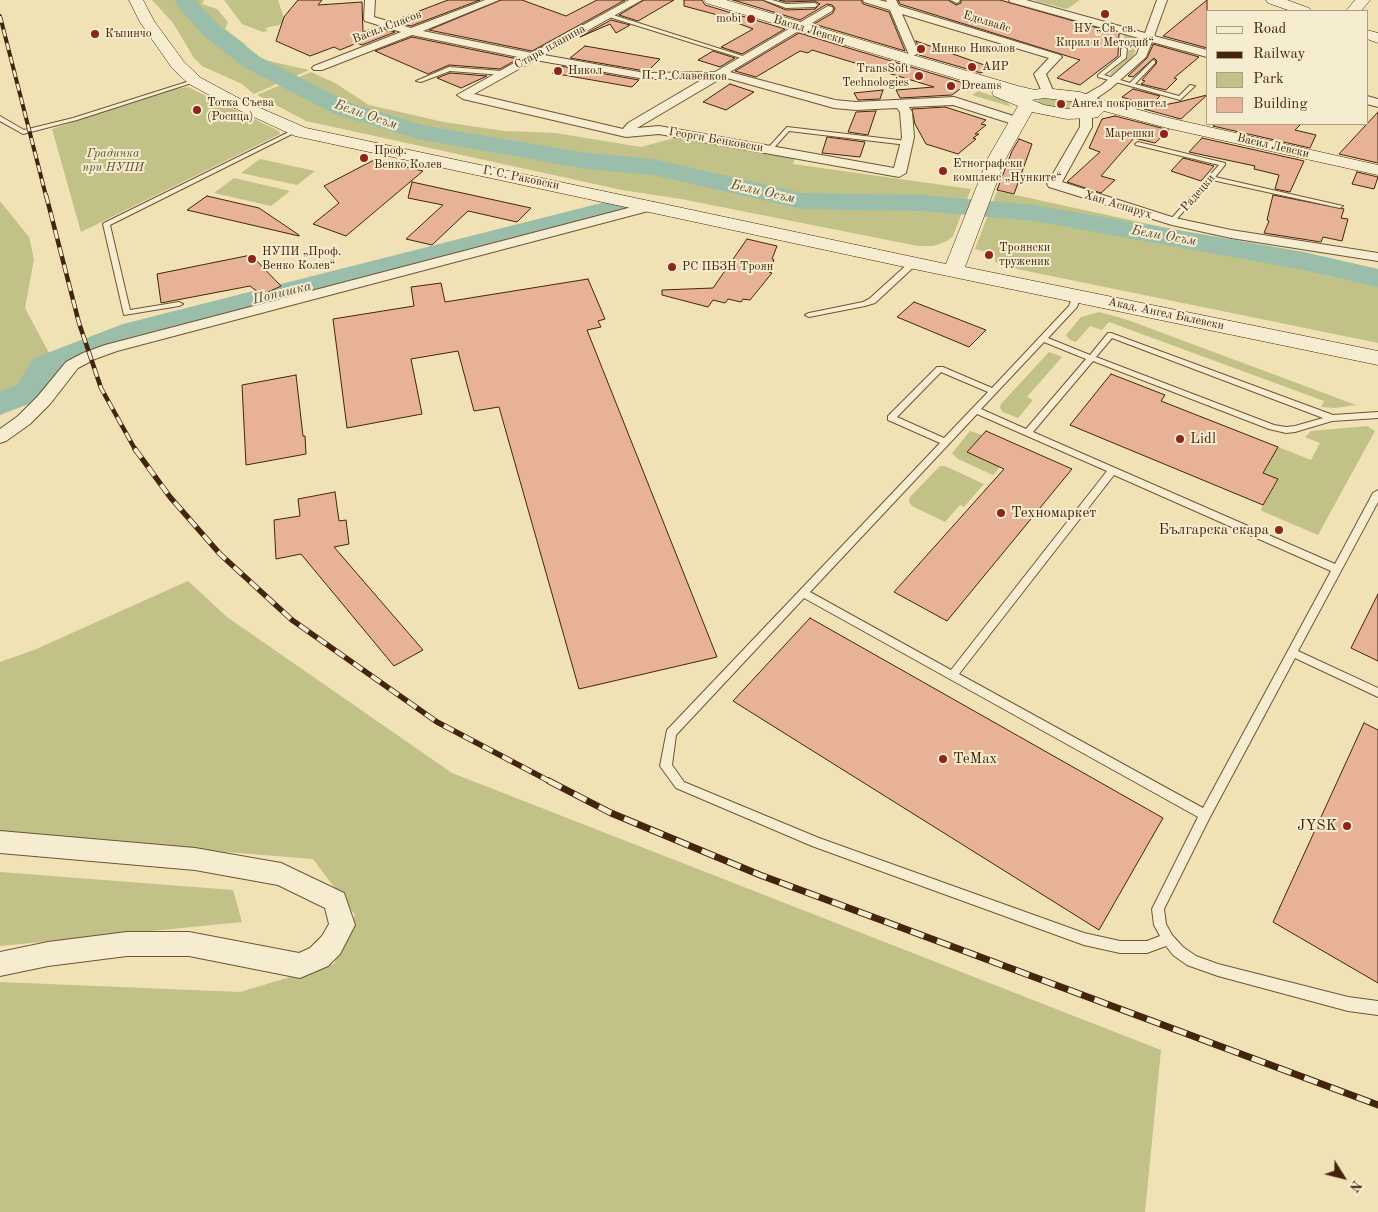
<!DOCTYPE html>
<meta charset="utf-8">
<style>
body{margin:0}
#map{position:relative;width:1378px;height:1212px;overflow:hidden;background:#f1e2b5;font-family:"Old Standard TT",serif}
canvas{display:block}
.legend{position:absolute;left:1206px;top:10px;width:162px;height:115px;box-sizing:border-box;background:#f6eccf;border:1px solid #af9c81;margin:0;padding:6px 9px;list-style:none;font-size:15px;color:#44250b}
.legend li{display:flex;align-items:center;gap:10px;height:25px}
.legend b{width:25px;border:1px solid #af9c81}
.north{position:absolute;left:1318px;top:1152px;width:50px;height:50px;-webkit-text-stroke:4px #f6eccf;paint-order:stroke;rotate:126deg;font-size:14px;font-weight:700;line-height:20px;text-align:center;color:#44250b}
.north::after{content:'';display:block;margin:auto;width:18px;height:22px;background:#44250b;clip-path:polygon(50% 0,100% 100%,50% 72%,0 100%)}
</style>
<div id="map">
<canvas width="1378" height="1212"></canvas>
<ul class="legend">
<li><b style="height:6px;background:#f6eccf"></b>Road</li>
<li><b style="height:6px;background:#44250b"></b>Railway</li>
<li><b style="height:14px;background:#c1c188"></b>Park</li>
<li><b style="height:14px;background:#e7b296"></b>Building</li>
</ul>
<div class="north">N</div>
</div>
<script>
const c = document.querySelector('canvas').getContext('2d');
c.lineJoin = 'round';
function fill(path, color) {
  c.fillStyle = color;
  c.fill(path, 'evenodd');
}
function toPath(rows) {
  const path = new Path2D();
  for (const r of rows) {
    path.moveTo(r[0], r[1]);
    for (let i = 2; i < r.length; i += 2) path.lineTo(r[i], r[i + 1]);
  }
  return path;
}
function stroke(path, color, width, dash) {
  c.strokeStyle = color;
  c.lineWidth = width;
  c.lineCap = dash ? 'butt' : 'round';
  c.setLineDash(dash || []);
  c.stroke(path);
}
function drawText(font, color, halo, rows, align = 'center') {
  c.font = font + ' "Old Standard TT",serif';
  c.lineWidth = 4;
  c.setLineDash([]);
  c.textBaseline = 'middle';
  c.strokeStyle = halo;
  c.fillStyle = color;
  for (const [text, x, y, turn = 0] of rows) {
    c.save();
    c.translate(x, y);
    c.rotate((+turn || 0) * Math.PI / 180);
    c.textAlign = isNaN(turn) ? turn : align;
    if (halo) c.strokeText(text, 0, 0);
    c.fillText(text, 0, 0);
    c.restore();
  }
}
fill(toPath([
 [152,0,204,0,202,4,217,9,228,22,225,29,246,45,251,57,309,70,254,94,242,84,202,66,194,58,173,23],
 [224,0,278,0,285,21,279,25,265,28,268,31,263,32,242,24],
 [1036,0,1080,0,1067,9,1035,1],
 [1124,34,1135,38,1139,42,1133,56,1111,75,1109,74,1125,60,1128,53,1129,48,1123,47],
 [311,72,335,83,369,105,444,122,504,131,556,133,641,147,685,135,796,155,793,164,971,189,953,236,947,241,933,246,918,246,681,199,622,190,306,121,257,95],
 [188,87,279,131,280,134,81,232,52,129,169,90],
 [978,91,1005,100,1012,107,972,95],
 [1040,99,1061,99,1076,102,1085,107,1074,109,1051,107,1037,102],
 [260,159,315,171,297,185,241,173],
 [234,178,290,191,271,206,214,193],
 [997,191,1378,274,1378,343,1017,269,995,262,995,254,975,249],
 [0,201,29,237,34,259,25,308,57,368,11,397,0,401],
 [610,206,616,207,617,210,123,344,122,332,553,217],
 [1099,312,1125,319,1356,405,1335,408,1321,407,1324,401,1109,322,1102,330,1090,326,1076,342,1070,340,1066,335,1081,317],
 [1049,352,1062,357,1027,397,1033,400,1018,418,1003,412,1000,408,1001,404],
 [1367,426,1375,431,1318,535,1262,511,1261,509,1278,480,1263,473,1278,447,1311,460,1320,443,1305,437,1311,431],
 [970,431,982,435,967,452,993,464,1010,444,1017,447,993,475,958,459,952,453],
 [940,466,945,466,984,484,964,507,960,505,945,522,912,506,909,502,910,497],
 [188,581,227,617,452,773,1161,1050,1145,1212,0,1212,0,982,240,992,334,964,355,915,313,859,0,834,0,662,34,650],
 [0,872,233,890,242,922,0,946]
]), '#c1c188');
fill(toPath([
 [175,0,195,0,220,26,260,57,350,103,422,125,587,153,653,159,802,193,922,195,1034,205,1304,252,1378,269,1378,287,1304,270,1034,221,922,211,802,209,653,175,587,169,418,139,332,113,244,67,204,36,179,8,175,0],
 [613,200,623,202,627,208,623,214,145,338,58,371,42,399,0,415,0,392,17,385,34,358,123,324,613,200]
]), '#9bbeab');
const building = toPath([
 [298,0,322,0,318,5,362,2,363,32,377,27,395,32,362,45,357,43,340,50,334,47,310,56,276,41,284,17,298,0],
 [448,0,480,0,411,26,393,21,448,0],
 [501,0,522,0,566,16,597,0,625,0,532,51,429,30,501,0],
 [644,0,674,0,638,21,619,15,644,0],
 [684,0,702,0,705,5,785,29,742,54,721,47,753,29,714,14,684,6,684,0],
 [733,0,762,0,786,10,815,9,820,4,815,1,786,2,779,0,861,0,863,4,889,12,905,51,814,24,833,13,835,8,832,5,827,4,800,20,733,0],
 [898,0,948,0,956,5,961,3,961,0,1000,0,1119,34,1118,56,1080,85,1057,78,1080,60,900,4,898,0],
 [1207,0,1207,48,1163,36,1207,0],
 [611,20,630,25,616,33,610,24,580,37,611,20],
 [799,33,967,84,952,95,900,98,896,90,934,87,812,50,808,53,800,51,756,77,735,71,799,33],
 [412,37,518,59,500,69,449,65,428,74,375,51,412,37],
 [916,41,990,67,981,73,919,55,921,52,916,41],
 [1153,45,1153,44,1199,57,1174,78,1177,79,1166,90,1141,84,1145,81,1142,80,1156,64,1157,61,1154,58,1133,77,1128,76,1147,58,1153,45],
 [585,46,660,59,648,71,645,71,570,58,585,46],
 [713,51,735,58,720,67,698,60,713,51],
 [560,66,639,80,632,87,552,73,560,66],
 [450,73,487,76,461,88,437,78,450,73],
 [730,84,754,92,726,110,703,102,730,84],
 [1133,89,1160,96,1150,106,1122,97,1133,89],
 [883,90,880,99,858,100,854,93,883,90],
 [1207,95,1181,119,1144,109,1179,102,1207,95],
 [945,107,986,120,981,124,986,125,975,134,979,134,973,138,976,139,958,154,926,144,915,124,912,109,945,107],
 [876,111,868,135,848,132,856,112,876,111],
 [1378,112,1378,163,1339,154,1378,112],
 [1115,116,1169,130,1155,143,1134,138,1101,176,1115,180,1101,193,1067,182,1100,152,1089,148,1102,119,1115,116],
 [1216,124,1301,124,1295,130,1316,135,1310,148,1213,126,1216,124],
 [827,137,865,142,860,157,822,153,827,137],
 [1202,138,1304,161,1290,192,1275,189,1279,175,1254,169,1255,166,1189,152,1202,138],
 [1019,139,1032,144,1014,194,997,190,1012,151,1019,139],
 [1183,158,1214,166,1201,181,1171,171,1183,158],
 [374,160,423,171,346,236,313,224,339,203,324,186,374,160],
 [1357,172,1378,177,1374,189,1352,184,1357,172],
 [412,182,531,208,517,222,468,211,432,245,406,239,443,205,408,198,412,182],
 [1273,195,1344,209,1341,218,1348,219,1342,241,1323,237,1321,242,1264,233,1269,221,1267,220,1273,195],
 [207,196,259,208,299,235,299,236,187,210,207,196],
 [747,239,777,246,772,259,774,260,769,272,772,273,750,300,743,299,741,302,728,299,725,303,713,300,708,307,662,295,662,290,713,288,747,239],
 [251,255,281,286,262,295,250,286,161,303,157,274,251,255],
 [588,279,605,319,598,321,601,327,587,330,717,657,579,689,499,407,474,411,458,351,411,359,422,414,347,428,333,319,414,306,411,287,441,283,445,302,588,279],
 [914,302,986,330,969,347,897,317,914,302],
 [1111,374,1165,395,1161,401,1278,447,1263,473,1278,479,1263,505,1070,425,1111,374],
 [296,375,303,436,305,436,306,454,246,465,242,385,296,375],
 [986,431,1072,469,947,621,894,592,1004,469,967,452,986,431],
 [335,492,339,521,346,520,349,544,334,547,423,650,394,666,301,554,276,559,274,520,300,516,298,499,335,492],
 [1378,594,1378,661,1351,648,1378,594],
 [810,618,1163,818,1099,930,733,701,810,618],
 [1364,723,1378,730,1378,983,1273,922,1364,723]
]);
fill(building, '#e7b296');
stroke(building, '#44250b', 1);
const lane = toPath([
 [764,0,772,0,786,4,815,3,818,5,815,7,786,8,764,0],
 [950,0,959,0,960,1,957,3,950,0],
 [606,14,610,14,749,58,744,59,606,16,606,14],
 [1124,47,1127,49,1126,58,1104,75,1130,83,1153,60,1155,61,1155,63,1135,84,1179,96,1190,85,1195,86,1180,100,1098,77,1098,75,1121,56,1121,49,1124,47],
 [449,67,502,71,505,73,502,75,450,71,421,82,416,81,449,67],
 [193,80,198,81,77,120,23,134,0,121,0,116,24,130,73,118,193,80],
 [787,127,907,141,910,143,907,145,789,131,771,151,767,151,767,149,787,127],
 [295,129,300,130,110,225,130,310,179,302,183,304,179,306,124,315,103,224,104,223,295,129],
 [1138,142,1225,163,1225,165,1215,177,1343,206,1340,208,1212,180,1174,222,1170,222,1170,220,1219,165,1136,145,1135,144,1138,142],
 [911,261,918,263,875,303,865,306,809,317,805,315,809,313,863,302,869,299,911,261],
 [1074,293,1077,293,1081,295,1077,307,1048,338,1090,355,1108,333,1111,333,1333,415,1378,412,1378,418,1332,421,1295,432,1286,433,1269,429,1093,361,1033,432,1335,564,1373,493,1378,490,1378,502,1298,651,1378,688,1378,697,1295,658,1209,819,1164,909,1166,924,1172,935,1183,947,1196,956,1218,964,1348,997,1378,1001,1378,1015,1348,1011,1218,976,1187,965,1173,955,1166,946,1147,953,1120,953,1084,945,812,846,676,788,660,766,667,730,940,443,888,420,888,416,937,367,943,367,992,388,1069,306,1074,293],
 [1112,338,1323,418,1295,426,1286,427,1274,425,1096,357,1112,338],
 [1044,342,1086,359,1026,429,981,409,1044,342],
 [941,372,988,392,944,438,897,417,941,372],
 [977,414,1107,471,951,670,810,592,977,414],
 [1114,475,1331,571,1203,808,959,674,1114,475],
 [804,598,1198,817,1152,909,1154,925,1160,936,1147,941,1120,941,1084,933,819,838,684,782,672,765,676,735,804,598]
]);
const street = toPath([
 [365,0,375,0,374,17,411,28,485,0,499,0,423,31,532,53,629,0,642,0,544,55,645,73,715,72,828,6,832,7,833,9,832,11,730,72,835,100,856,102,954,97,1023,119,1025,122,1019,126,953,105,909,107,912,112,914,137,906,173,899,177,659,134,626,137,463,99,457,95,523,58,412,35,322,70,314,70,312,68,314,66,401,32,365,21,364,19,365,0],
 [535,60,645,79,703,79,628,123,623,129,474,94,535,60],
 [727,78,834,108,856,110,897,108,900,112,902,137,894,168,659,126,637,128,720,79,727,78],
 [863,0,879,0,887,2,886,0,896,0,899,6,1060,55,1062,57,1060,59,1046,74,1054,93,1052,96,1044,96,1034,74,1049,58,902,14,919,53,913,56,909,55,890,10,864,2,863,0],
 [1009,0,1026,0,1145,33,1157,0,1167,0,1154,36,1207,50,1207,57,1152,42,1146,57,1110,89,1091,102,1083,102,1081,99,1083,96,1102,85,1137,54,1142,39,1010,2,1009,0],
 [1367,96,1378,99,1378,107,1367,104,1367,96],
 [1086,110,1092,114,1092,127,1062,182,1175,218,1231,230,1378,253,1378,261,1231,238,1172,225,1049,187,1047,184,1080,127,1080,114,1086,110],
 [651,202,656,203,658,206,656,209,117,351,95,359,78,368,50,404,30,424,6,441,0,443,0,429,18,416,38,396,66,362,83,353,105,345,651,202],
 [0,831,195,848,281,863,344,893,355,925,340,954,328,966,300,978,189,956,127,956,48,966,0,976,0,952,48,942,127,932,189,932,299,953,310,948,322,936,329,924,325,908,278,885,195,870,0,853,0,831]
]);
const secondary = toPath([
 [129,0,143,0,154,21,184,62,201,78,242,100,306,128,946,264,988,158,1018,106,994,96,992,93,994,90,706,3,704,0,726,0,1018,86,1035,90,1044,88,1080,92,1102,100,1169,118,1378,165,1378,175,1167,128,1104,111,1098,117,1092,118,1067,119,1032,112,1006,158,965,267,1378,351,1378,365,914,269,295,136,230,106,189,84,172,68,140,22,129,0],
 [1044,98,1077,102,1089,107,1067,109,1044,105,1032,100,1044,98],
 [1266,0,1287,0,1309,8,1311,11,1291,11,1268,3,1266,0],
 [1355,0,1370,0,1361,11,1346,11,1355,0],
 [1367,30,1378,33,1378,43,1367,39,1367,30]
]);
stroke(lane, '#6f5436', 2);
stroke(street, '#6f5436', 2);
stroke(secondary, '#44250b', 1);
fill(lane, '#f6eccf');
fill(street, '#f6eccf');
fill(secondary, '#f6eccf');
const railFar3 = toPath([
 [0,16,46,196]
]);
const railFar2 = toPath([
 [46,195,79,323,101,388,136,451]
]);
const railFar1 = toPath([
 [135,449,170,497,220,554,292,620,437,722,551,782]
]);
const rail = toPath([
 [549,781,611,813,760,875,1378,1105]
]);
stroke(railFar3, '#44250b', 4);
stroke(railFar2, '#44250b', 4.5);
stroke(railFar1, '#44250b', 5.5);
stroke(rail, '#44250b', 7);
stroke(railFar3, '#f6eccf', 2.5, [7]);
stroke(railFar2, '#f6eccf', 3, [9]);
stroke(railFar1, '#f6eccf', 4, [11]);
stroke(rail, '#f6eccf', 5, [14]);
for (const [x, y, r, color] of [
 [1105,14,5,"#8f2418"],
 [751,19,5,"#8f2418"],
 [95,34,5,"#8f2418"],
 [921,49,5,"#8f2418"],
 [972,67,5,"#8f2418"],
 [558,71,5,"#8f2418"],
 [919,76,5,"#8f2418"],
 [951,86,5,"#8f2418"],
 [1061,104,5,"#8f2418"],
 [197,110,5,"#8f2418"],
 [1164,134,5,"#8f2418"],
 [364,158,5,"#8f2418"],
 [943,171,5,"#8f2418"],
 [989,255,5,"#8f2418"],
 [252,259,5,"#8f2418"],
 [672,267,5,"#8f2418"],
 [1180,439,5,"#8f2418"],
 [1001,513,5,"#8f2418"],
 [1279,530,5,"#8f2418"],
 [943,759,5,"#8f2418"],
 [1347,826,5,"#8f2418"]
]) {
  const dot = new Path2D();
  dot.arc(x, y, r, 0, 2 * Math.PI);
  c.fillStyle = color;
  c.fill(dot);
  stroke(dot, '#f6eccf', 2);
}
drawText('12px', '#44250b', '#f6eccf', [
 ["mobi",741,19,"right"],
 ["НУ „Св. св.",1105,29,"center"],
 ["Кирил и Методий“",1105,43,"center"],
 ["Къпинчо",105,34],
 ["Минко Николов",931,49],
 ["АИР",982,67],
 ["TransSoft",909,69,"right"],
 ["Technologies",909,83,"right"],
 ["Никол",568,71],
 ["Dreams",961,86],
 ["Тотка Съева",207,103],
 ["(Росица)",207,117],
 ["Ангел покровител",1071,104],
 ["Марешки",1154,134,"right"],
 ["Проф.",374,151],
 ["Венко Колев",374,165],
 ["Етнографски",953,164],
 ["комплекс „Нунките“",953,178],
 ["Троянски",999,248],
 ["труженик",999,262],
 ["НУПИ „Проф.",262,252],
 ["Венко Колев“",262,266],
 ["РС ПБЗН Троян",682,267]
], 'left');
drawText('12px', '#44250b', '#f6eccf', [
 ["Еделвайс",987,22,17],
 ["Васил Спасов",387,27,-21],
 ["Васил Левски",809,30,17],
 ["Стара планина",550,47,-29],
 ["П. Р. Славейков",684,76,1],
 ["Георги Бенковски",716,140,10],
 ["Васил Левски",1273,146,13],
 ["Г. С. Раковски",521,178,12],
 ["Радецки",1198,193,-49],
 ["Хан Аспарух",1118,205,17],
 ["Акад. Ангел Балевски",1166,314,12]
]);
drawText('italic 12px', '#634c2a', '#f6eccf', [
 ["Градинка",113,154],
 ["при НУПИ",113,168]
]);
drawText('italic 14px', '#5a4b33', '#f6eccf', [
 ["Бели Осъм",366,115,19],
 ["Бели Осъм",763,192,13],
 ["Бели Осъм",1164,236,10],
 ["Попишка",282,293,-14]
]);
drawText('15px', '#44250b', '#f6eccf', [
 ["Lidl",1190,439],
 ["Техномаркет",1011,513],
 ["Българска скара",1269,530,"right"],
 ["ТеМах",953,759],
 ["JYSK",1337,826,"right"]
], 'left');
</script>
